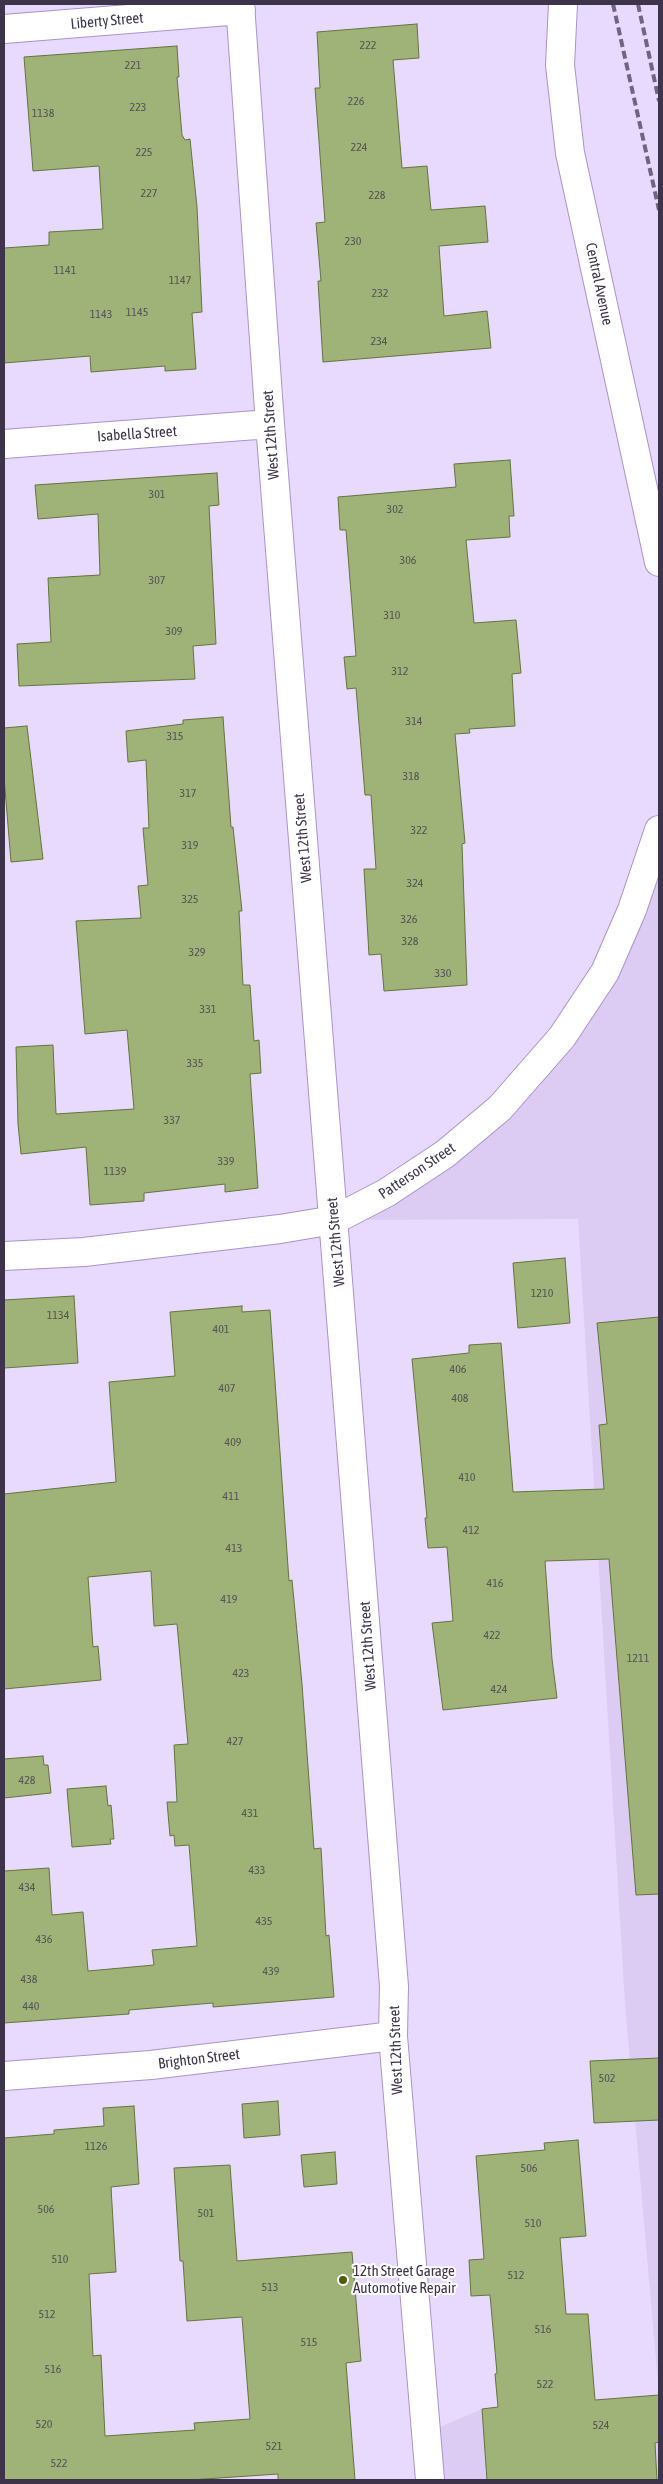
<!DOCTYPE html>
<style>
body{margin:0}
#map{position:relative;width:663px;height:2484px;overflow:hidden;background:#e8dafe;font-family:"Asap Condensed",sans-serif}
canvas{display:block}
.frame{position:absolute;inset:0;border:5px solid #3d334b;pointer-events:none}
</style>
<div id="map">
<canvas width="663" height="2484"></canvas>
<div class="frame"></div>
</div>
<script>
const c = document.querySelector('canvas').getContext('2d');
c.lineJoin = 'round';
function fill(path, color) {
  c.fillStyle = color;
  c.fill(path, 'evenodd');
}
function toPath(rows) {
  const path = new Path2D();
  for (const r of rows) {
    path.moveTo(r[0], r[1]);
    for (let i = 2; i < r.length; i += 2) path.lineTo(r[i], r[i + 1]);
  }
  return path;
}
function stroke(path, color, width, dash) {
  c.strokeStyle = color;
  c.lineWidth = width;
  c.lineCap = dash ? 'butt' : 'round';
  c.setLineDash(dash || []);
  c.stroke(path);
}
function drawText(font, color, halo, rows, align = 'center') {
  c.font = font + ' "Asap Condensed",sans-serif';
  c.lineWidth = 4;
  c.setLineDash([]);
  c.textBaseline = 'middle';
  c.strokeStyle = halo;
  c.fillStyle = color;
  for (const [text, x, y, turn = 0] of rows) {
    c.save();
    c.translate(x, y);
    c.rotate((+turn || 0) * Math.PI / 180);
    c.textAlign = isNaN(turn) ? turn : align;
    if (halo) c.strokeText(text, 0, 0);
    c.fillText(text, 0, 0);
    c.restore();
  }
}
fill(toPath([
 [659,830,659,2480,430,2480,426,2433,482,2409,659,2395,625,2004,578,1219,334,1220,386,1193,562,1037]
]), '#dcccf4');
const building = toPath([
 [417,24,419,58,393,60,402,168,427,166,431,210,485,206,488,242,439,246,444,316,487,311,491,348,323,362,318,281,321,281,316,223,325,222,315,88,320,88,317,32,417,24],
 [177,46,179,77,177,77,182,135,185,140,190,139,197,207,202,312,192,313,196,369,165,371,165,366,91,372,90,356,4,363,4,248,49,245,49,232,103,229,99,166,33,171,24,57,177,46],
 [510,460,514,516,509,516,510,537,466,540,474,623,516,620,521,673,512,674,515,726,469,729,470,733,455,734,465,843,462,844,467,985,384,991,381,954,369,955,364,869,376,869,371,795,365,795,356,688,347,689,344,657,356,656,346,530,340,530,338,497,456,487,454,464,510,460],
 [217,473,219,505,209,506,216,644,193,646,195,679,19,686,17,644,51,642,48,578,100,575,98,514,38,519,35,485,217,473],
 [223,717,231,827,233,827,242,911,239,911,243,985,250,985,254,1041,259,1040,261,1073,250,1074,258,1188,225,1192,225,1184,144,1193,144,1201,90,1205,86,1147,21,1154,18,1124,16,1047,53,1045,56,1114,134,1109,127,1030,85,1034,76,921,141,918,138,886,148,885,143,828,149,828,146,760,128,762,126,731,183,724,183,720,223,717],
 [27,726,43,859,11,862,4,777,4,728,27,726],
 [565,1258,570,1323,518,1328,513,1263,565,1258],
 [74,1296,78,1363,4,1368,4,1300,74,1296],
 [242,1306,242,1312,270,1310,289,1581,292,1580,302,1684,314,1849,321,1848,326,1936,329,1935,334,1997,213,2007,213,2003,129,2010,129,2014,4,2023,4,1871,49,1868,52,1915,83,1912,88,1971,154,1965,152,1950,197,1946,189,1845,175,1846,174,1835,170,1836,167,1802,177,1802,174,1745,188,1744,177,1624,154,1626,151,1571,88,1577,93,1647,98,1646,101,1680,4,1689,4,1494,116,1482,109,1382,175,1376,170,1312,242,1306],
 [659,1317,659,1894,636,1895,609,1559,545,1561,552,1659,557,1698,443,1710,432,1623,453,1621,447,1547,428,1548,425,1518,427,1518,412,1359,469,1353,469,1345,501,1343,513,1492,604,1489,599,1425,607,1424,597,1323,659,1317],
 [43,1756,44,1765,48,1765,51,1793,4,1798,4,1759,43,1756],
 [106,1786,108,1806,111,1805,114,1839,110,1839,111,1844,72,1847,67,1789,106,1786],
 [659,2058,659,2120,594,2123,590,2061,659,2058],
 [278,2101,280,2135,244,2138,242,2104,278,2101],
 [134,2106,139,2184,111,2187,116,2272,89,2274,93,2356,101,2355,105,2436,195,2430,194,2423,250,2419,242,2317,187,2321,183,2261,180,2261,174,2168,230,2165,237,2261,352,2252,361,2361,346,2363,355,2480,278,2480,278,2474,190,2480,4,2480,4,2138,54,2134,54,2130,104,2126,103,2108,134,2106],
 [578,2140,586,2236,560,2238,566,2314,588,2314,595,2400,659,2395,659,2442,655,2443,657,2480,487,2480,482,2409,498,2407,495,2374,497,2373,490,2295,471,2296,469,2260,484,2259,476,2156,545,2150,544,2143,578,2140],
 [335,2152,337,2184,304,2187,301,2155,335,2152]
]);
fill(building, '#9fb277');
stroke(building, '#63743b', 1);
const minor = toPath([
 [240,4,270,424,394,1986,393,2036,430,2480],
 [563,4,560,65,570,153,659,562],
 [4,29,241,10],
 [4,444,270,424],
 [4,1256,84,1252,280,1229,334,1220,386,1193,445,1154,500,1108,562,1037,605,972,632,910,659,830],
 [4,2076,151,2065,393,2036]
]);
stroke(minor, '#aa93cc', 30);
stroke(minor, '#fff', 28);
stroke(toPath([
 [613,4,659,210],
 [638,4,659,101]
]), '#706581', 4, [8, 4]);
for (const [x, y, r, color] of [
 [343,2280,5,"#4c6008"]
]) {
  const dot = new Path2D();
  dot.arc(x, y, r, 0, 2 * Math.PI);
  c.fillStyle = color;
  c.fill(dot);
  stroke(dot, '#fff', 2);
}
drawText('12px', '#565356', null, [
 ["222",368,45],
 ["221",133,65],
 ["226",356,101],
 ["223",138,107],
 ["1138",43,113],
 ["224",359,147],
 ["225",144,152],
 ["227",149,193],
 ["228",377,195],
 ["230",353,241],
 ["1141",65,270],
 ["1147",180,280],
 ["232",380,293],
 ["1145",137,312],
 ["1143",101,314],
 ["234",379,341],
 ["301",157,494],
 ["302",395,509],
 ["306",408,560],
 ["307",157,580],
 ["310",392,615],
 ["309",174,631],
 ["312",400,671],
 ["314",414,721],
 ["315",175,736],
 ["318",411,776],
 ["317",188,793],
 ["322",419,830],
 ["319",190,845],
 ["324",415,883],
 ["325",190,899],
 ["326",409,919],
 ["328",410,941],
 ["329",197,952],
 ["330",443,973],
 ["331",208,1009],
 ["335",195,1063],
 ["337",172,1120],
 ["339",226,1161],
 ["1139",115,1171],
 ["1210",542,1293],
 ["1134",58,1315],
 ["401",221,1329],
 ["406",458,1369],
 ["407",227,1388],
 ["408",460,1398],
 ["409",233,1442],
 ["410",467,1477],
 ["411",231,1496],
 ["412",471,1530],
 ["413",234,1548],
 ["416",495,1583],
 ["419",229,1599],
 ["422",492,1635],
 ["1211",638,1658],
 ["423",241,1673],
 ["424",499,1689],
 ["427",235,1741],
 ["428",27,1780],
 ["431",250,1813],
 ["433",257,1870],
 ["434",27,1887],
 ["435",264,1921],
 ["436",44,1939],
 ["439",271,1971],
 ["438",29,1979],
 ["440",31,2006],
 ["502",607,2078],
 ["1126",96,2146],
 ["506",529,2168],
 ["506",46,2209],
 ["501",206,2213],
 ["510",533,2223],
 ["510",60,2259],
 ["512",516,2275],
 ["513",270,2287],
 ["512",47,2314],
 ["516",543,2329],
 ["515",309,2342],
 ["516",53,2369],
 ["522",545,2384],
 ["520",44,2424],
 ["524",601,2425],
 ["521",274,2446],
 ["522",59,2463]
]);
drawText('15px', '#3d334b', '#fff', [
 ["Liberty Street",107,21,-5],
 ["Central Avenue",599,284,78],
 ["Isabella Street",137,434,-4],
 ["West 12th Street",271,435,-94],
 ["West 12th Street",303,838,-95],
 ["Patterson Street",417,1171,-34],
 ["West 12th Street",336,1242,-95],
 ["West 12th Street",368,1646,-94],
 ["West 12th Street",396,2050,-92],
 ["Brighton Street",199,2059,-7]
]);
drawText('15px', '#3d334b', '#fff', [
 ["12th Street Garage",353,2271],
 ["Automotive Repair",353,2288]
], 'left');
</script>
